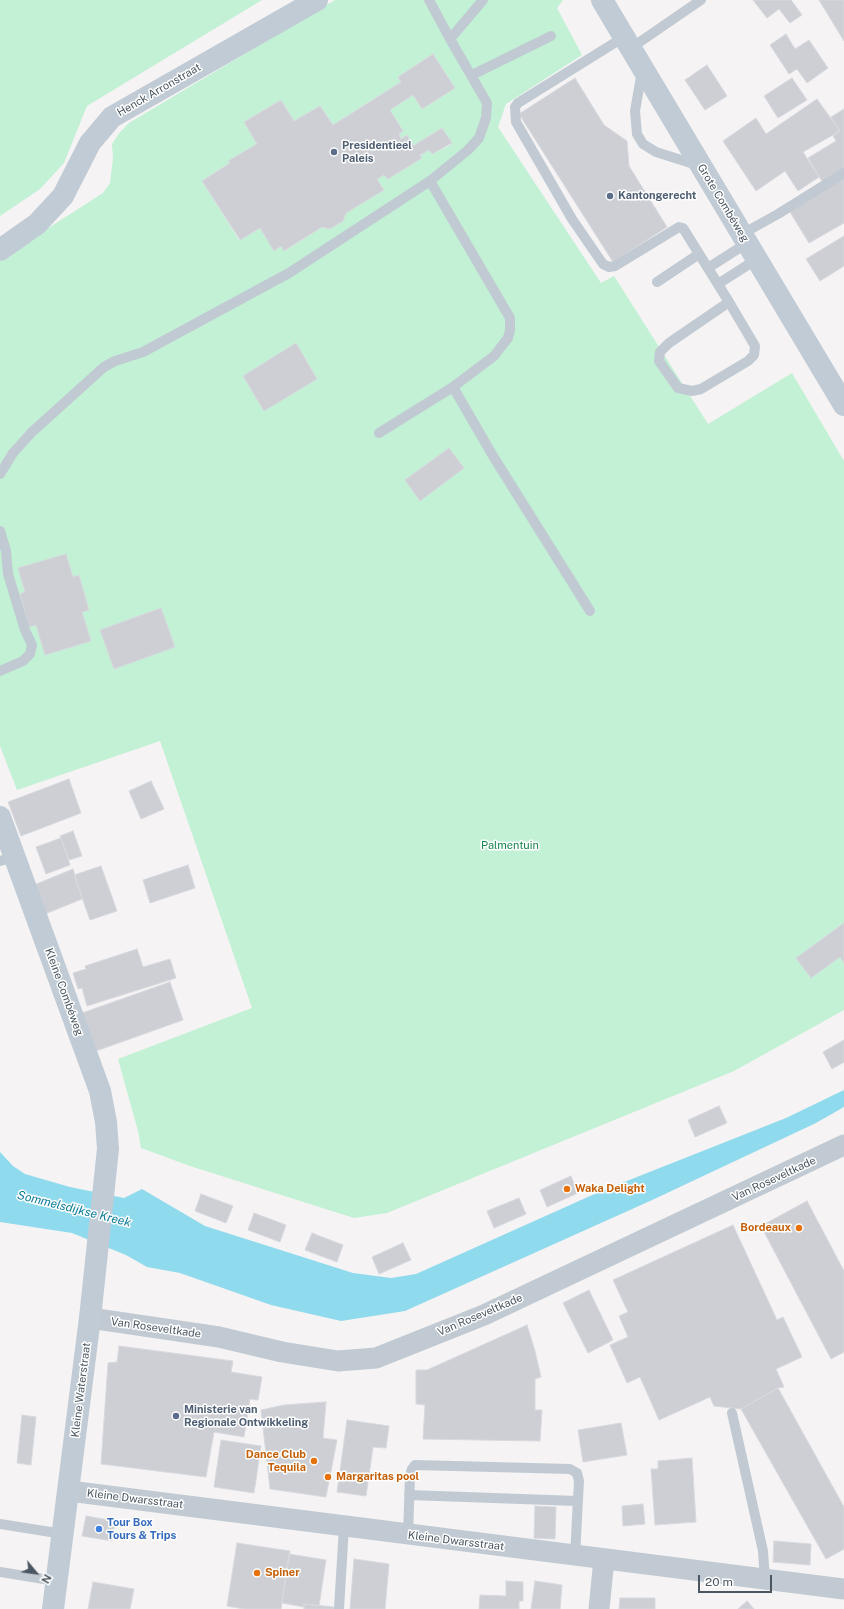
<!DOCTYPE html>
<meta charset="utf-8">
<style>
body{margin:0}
#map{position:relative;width:844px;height:1609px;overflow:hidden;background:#f5f3f3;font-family:"Public Sans",sans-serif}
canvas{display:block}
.north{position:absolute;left:16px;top:1553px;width:40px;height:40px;-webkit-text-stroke:3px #fff;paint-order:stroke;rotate:119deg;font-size:11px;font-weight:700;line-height:16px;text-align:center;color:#4a5661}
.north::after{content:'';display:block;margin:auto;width:14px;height:18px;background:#4a5661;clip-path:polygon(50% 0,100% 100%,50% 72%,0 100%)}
.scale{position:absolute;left:698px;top:1575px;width:74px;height:18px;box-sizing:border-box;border:2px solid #4a5661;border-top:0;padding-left:5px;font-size:12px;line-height:14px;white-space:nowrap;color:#4a5661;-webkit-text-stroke:3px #fff;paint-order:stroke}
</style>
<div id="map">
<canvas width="844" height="1609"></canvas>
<div class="north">N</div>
<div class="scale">20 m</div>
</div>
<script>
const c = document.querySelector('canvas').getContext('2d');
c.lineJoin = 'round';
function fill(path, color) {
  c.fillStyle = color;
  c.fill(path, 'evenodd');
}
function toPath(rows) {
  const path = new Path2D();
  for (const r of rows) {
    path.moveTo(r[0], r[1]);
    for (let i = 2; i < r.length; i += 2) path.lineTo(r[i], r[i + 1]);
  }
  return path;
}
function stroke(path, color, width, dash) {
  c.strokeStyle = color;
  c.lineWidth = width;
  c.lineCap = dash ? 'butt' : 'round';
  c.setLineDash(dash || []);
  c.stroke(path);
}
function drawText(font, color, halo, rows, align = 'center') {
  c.font = font + ' "Public Sans",sans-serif';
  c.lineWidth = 3;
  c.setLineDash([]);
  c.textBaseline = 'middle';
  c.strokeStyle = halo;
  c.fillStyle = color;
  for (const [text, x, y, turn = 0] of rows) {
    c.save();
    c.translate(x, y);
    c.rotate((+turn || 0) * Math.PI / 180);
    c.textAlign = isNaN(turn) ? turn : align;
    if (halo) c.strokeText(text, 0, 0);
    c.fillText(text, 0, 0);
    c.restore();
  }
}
fill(toPath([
 [0,0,262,0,87,106,64,163,40,189,0,216],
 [335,0,563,0,557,8,582,55,506,104,498,127,601,283,614,276,708,424,792,373,844,461,844,1010,734,1071,387,1213,354,1218,190,1166,141,1148,138,1131,118,1059,252,1008,160,741,17,790,0,746,0,259,103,193,110,183,113,158,112,144,120,132,129,123],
 [433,54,455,88,422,109,413,95,390,110,403,131,399,134,401,139,407,135,413,146,442,128,452,144,432,154,429,150,420,155,422,158,388,179,384,175,377,179,384,190,346,213,343,221,330,229,322,227,285,251,281,246,274,250,260,228,239,240,202,181,230,163,229,161,257,144,244,122,281,100,294,121,320,106,333,125,401,82,398,77]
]), '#c3f1d5');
fill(toPath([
 [844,1090,844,1107,816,1123,650,1201,405,1311,341,1321,271,1305,180,1273,147,1267,126,1255,72,1233,0,1222,0,1152,13,1166,25,1174,70,1187,124,1198,142,1189,205,1226,353,1273,391,1278,416,1274,599,1192,786,1118]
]), '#90daee');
const building = toPath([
 [753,0,791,0,802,15,790,23,779,9,767,18,753,0],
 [819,0,844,0,844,41,819,0],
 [786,34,795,49,809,40,828,68,807,83,797,69,789,74,770,45,786,34],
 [433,54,455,88,422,109,413,95,390,110,403,131,399,134,401,139,407,135,413,146,442,128,452,143,432,154,429,150,420,155,422,158,388,179,384,175,377,179,384,190,346,213,343,221,330,229,322,227,284,251,281,246,274,251,260,228,240,240,202,181,230,163,228,161,257,144,244,122,281,100,294,121,320,106,333,125,401,82,398,77,433,54],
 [707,65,727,96,705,110,685,80,707,65],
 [575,78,604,125,627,141,629,166,667,227,613,262,519,114,575,78],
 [792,78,807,100,778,118,764,96,792,78],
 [817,99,840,131,803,152,819,177,798,191,785,171,756,191,723,141,756,118,766,134,817,99],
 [844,109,844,169,823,183,808,158,836,141,833,136,840,131,831,117,844,109],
 [844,177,844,223,809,243,790,212,844,177],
 [844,236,844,266,820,281,806,259,844,236],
 [296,343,317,379,264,411,243,376,296,343],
 [449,448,464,468,420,501,405,480,449,448],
 [66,554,73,577,79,575,89,610,82,612,91,641,45,655,36,625,29,627,20,594,25,592,18,568,66,554],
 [161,608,175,647,114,669,100,630,161,608],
 [69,779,81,813,21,836,8,802,69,779],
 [151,781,164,809,141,819,129,791,151,781],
 [73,831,82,856,69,860,60,836,73,831],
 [61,838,70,865,46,874,36,847,61,838],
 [188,865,195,888,150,903,143,880,188,865],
 [101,866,117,911,90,920,74,875,101,866],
 [73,869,82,899,45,914,34,885,73,869],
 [844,923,844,963,840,957,811,978,796,958,844,923],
 [137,949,143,967,170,959,176,978,87,1006,82,988,78,989,73,973,86,969,85,966,137,949],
 [170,982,183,1020,96,1051,82,1013,170,982],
 [844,1040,844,1062,832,1069,823,1052,844,1040],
 [719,1106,727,1123,695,1137,688,1120,719,1106],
 [571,1176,578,1193,547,1207,540,1190,571,1176],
 [201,1194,233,1206,226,1223,195,1211,201,1194],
 [519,1198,526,1214,494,1228,487,1211,519,1198],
 [807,1201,844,1271,844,1352,831,1359,761,1226,807,1201],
 [254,1213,286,1225,280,1242,248,1230,254,1213],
 [733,1225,777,1320,783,1317,802,1357,776,1369,784,1387,778,1388,741,1409,714,1406,710,1397,659,1420,640,1377,627,1383,610,1345,628,1337,619,1316,628,1312,613,1280,733,1225],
 [312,1233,343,1245,337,1262,305,1250,312,1233],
 [403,1243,411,1260,379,1274,372,1257,403,1243],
 [589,1290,613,1340,588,1353,563,1303,589,1290],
 [527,1325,535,1351,541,1377,535,1379,535,1410,542,1410,540,1441,423,1439,425,1405,416,1404,416,1370,427,1370,527,1325],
 [119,1346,233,1361,231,1372,262,1377,258,1400,250,1399,244,1437,214,1432,206,1477,101,1464,108,1363,117,1362,119,1346],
 [778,1388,844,1507,844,1549,826,1559,741,1409,778,1388],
 [326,1402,323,1438,337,1440,326,1497,270,1489,261,1410,284,1405,326,1402],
 [22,1415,36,1417,31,1465,17,1463,22,1415],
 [347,1420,389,1426,386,1448,373,1447,366,1496,337,1492,347,1420],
 [621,1423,627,1455,583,1462,578,1430,621,1423],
 [221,1440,261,1446,254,1493,214,1487,221,1440],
 [692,1458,696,1522,655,1525,651,1469,658,1469,658,1461,692,1458],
 [643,1504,645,1524,623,1526,622,1506,643,1504],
 [535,1506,556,1507,555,1539,534,1538,535,1506],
 [86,1516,115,1521,112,1541,82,1536,86,1516],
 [774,1541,811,1544,810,1565,773,1562,774,1541],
 [237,1543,290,1551,281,1609,244,1609,227,1606,237,1543],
 [289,1554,326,1560,319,1606,304,1604,304,1607,282,1603,289,1554],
 [354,1559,389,1564,385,1609,350,1609,354,1559],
 [506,1581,523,1582,523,1601,519,1601,519,1609,479,1609,480,1595,506,1596,506,1581],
 [535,1581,562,1585,560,1609,531,1609,535,1581],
 [93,1582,134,1589,130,1609,88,1609,93,1582],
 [620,1598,655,1598,655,1609,619,1609,620,1598],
 [747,1601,754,1609,738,1609,747,1601],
 [304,1604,334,1607,334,1609,304,1609,304,1604]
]);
fill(building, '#cdcfd5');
stroke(building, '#d7d9de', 1);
stroke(toPath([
 [429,0,450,39],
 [624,37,518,103,515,107,516,122,572,219,603,264,609,267,615,266,679,227,683,228,729,302,755,346,754,355,748,361,701,389,692,391,678,388,659,361,660,352,669,343,729,302],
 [631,48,701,0],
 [642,71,635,111,637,134,643,144,656,152,697,165],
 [472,75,551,36],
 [742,234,778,214,844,173],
 [708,268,747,243],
 [657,282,699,254],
 [718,284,757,259],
 [453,387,493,456,590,611],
 [379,433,453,387,494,356,508,338,510,330,510,318,430,181],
 [0,474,13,453,32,432,104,367,115,361,143,352,289,273,430,181,468,150,479,138,486,118,487,103,450,39,483,0],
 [0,531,6,551,8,574,25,630,32,645,30,654,23,661,0,671],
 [0,861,15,857],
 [732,1413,763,1551,765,1580],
 [409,1495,577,1501],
 [0,1524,63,1534],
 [408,1535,410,1475,412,1469,415,1465,570,1469,577,1473,579,1481,575,1556],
 [0,1572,56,1581],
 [339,1609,344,1526]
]), '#c1cad2', 10);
stroke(toPath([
 [90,1318,219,1337,282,1352,338,1361,376,1358,484,1315,844,1145],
 [69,1491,844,1589],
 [599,1609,604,1559]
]), '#c1cad2', 21);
stroke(toPath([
 [602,0,844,405],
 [0,250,37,224,63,196,90,143,112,117,317,0],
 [0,817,100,1091,106,1122,108,1149,90,1318,53,1609]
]), '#c1cbd6', 22);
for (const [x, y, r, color] of [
 [334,152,4,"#5c6f8a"],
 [610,196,4,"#5c6f8a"],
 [567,1189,4,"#e8710a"],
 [799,1228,4,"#e8710a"],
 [176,1416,4,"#5c6f8a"],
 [314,1461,4,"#e8710a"],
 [328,1477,4,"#e8710a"],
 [99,1529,4,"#3f7fe0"],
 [257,1573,4,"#e8710a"]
]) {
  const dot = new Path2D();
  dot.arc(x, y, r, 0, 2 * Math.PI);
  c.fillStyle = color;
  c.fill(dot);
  stroke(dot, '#fff', 1.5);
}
drawText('11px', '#4a5661', '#fff', [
 ["Henck Arronstraat",159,90,-30],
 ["Grote Combéweg",723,203,59],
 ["Kleine Combéweg",64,992,70],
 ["Van Roseveltkade",774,1179,-25],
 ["Van Roseveltkade",480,1315,-23],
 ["Van Roseveltkade",156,1328,8],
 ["Kleine Waterstraat",81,1390,-83],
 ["Kleine Dwarsstraat",135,1499,7],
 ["Kleine Dwarsstraat",456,1541,7]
]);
drawText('bold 11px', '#4e5e75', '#fff', [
 ["Presidentieel",342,146],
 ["Paleis",342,159],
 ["Kantongerecht",618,196],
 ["Ministerie van",184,1410],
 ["Regionale Ontwikkeling",184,1423]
], 'left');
drawText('11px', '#17864f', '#fff', [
 ["Palmentuin",510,846]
]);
drawText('bold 11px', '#c56008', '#fff', [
 ["Waka Delight",575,1189],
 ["Bordeaux",791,1228,"right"],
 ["Dance Club",306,1455,"right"],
 ["Tequila",306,1468,"right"],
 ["Margaritas pool",336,1477],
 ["Spiner",265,1573]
], 'left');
drawText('bold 11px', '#366cbe', '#fff', [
 ["Tour Box",107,1523],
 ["Tours & Trips",107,1536]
], 'left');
drawText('italic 12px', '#0c7c9b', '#fff', [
 ["Sommelsdijkse Kreek",74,1209,14]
]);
</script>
